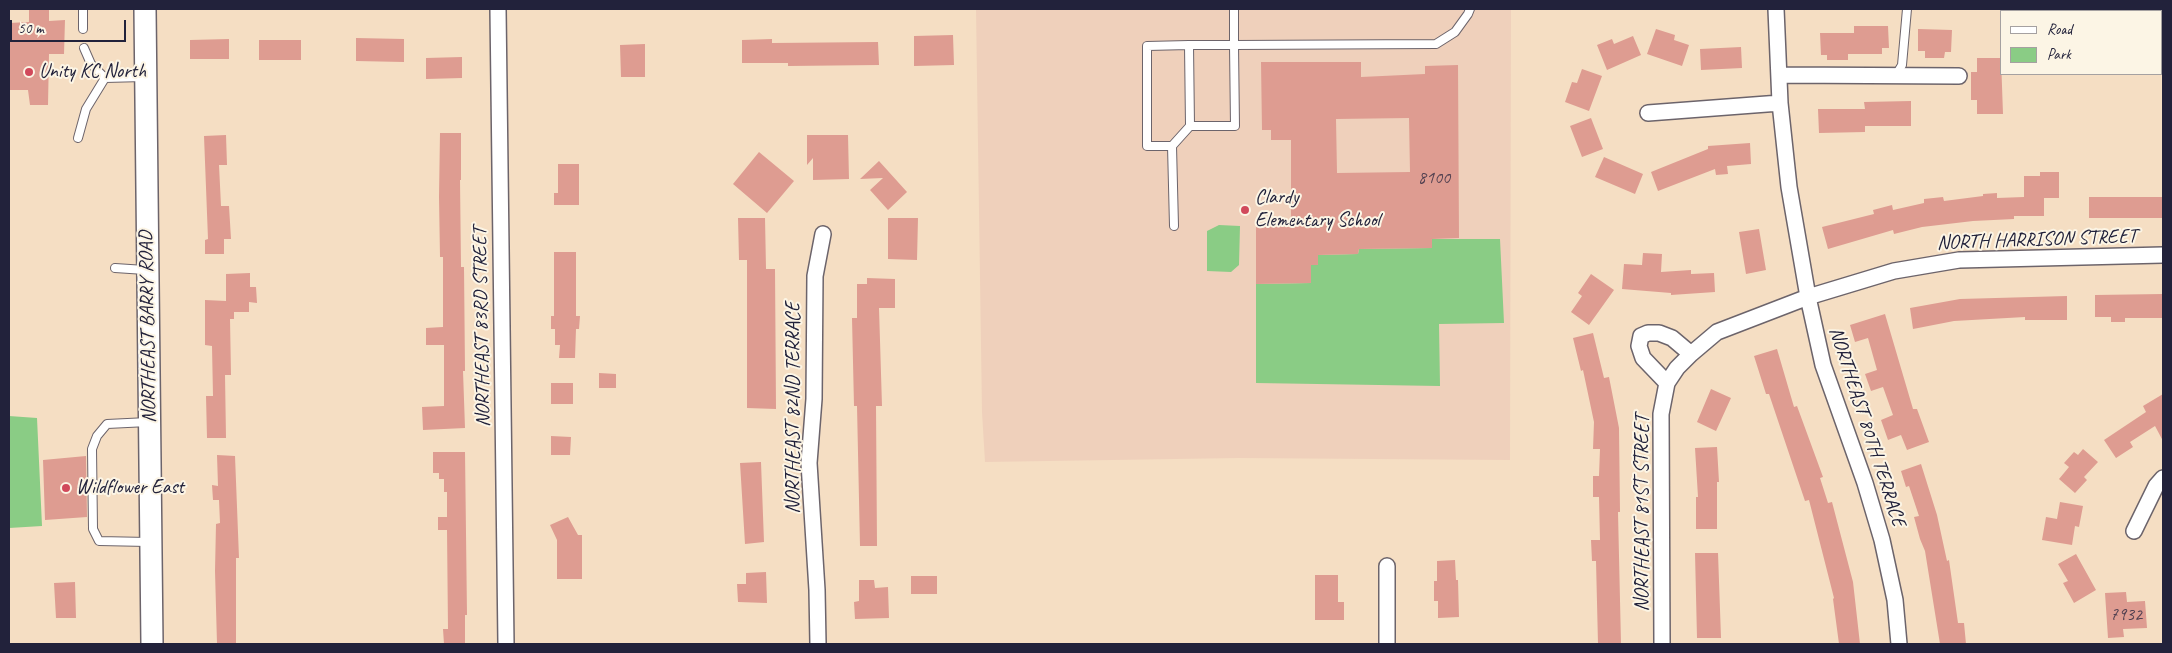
<!DOCTYPE html>
<style>
body{margin:0}
#map{position:relative;width:2172px;height:653px;overflow:hidden;background:#f5dec3;font-family:Caveat,sans-serif}
canvas{display:block}
.frame{position:absolute;inset:0;border:10px solid #22223b;pointer-events:none}
.legend{position:absolute;left:2000px;top:10px;width:162px;height:65px;box-sizing:border-box;background:#fcf5e5;border:1px solid #a5a1a1;margin:0;padding:6px 9px;list-style:none;font-size:15px;color:#22223b}
.legend li{display:flex;align-items:center;gap:10px;height:25px}
.legend b{width:25px;border:1px solid #a5a1a1}
.scale{position:absolute;left:10px;top:20px;width:116px;height:22px;box-sizing:border-box;border:2px solid #22223b;border-top:0;padding-left:6px;font-size:15px;line-height:18px;white-space:nowrap;color:#22223b;-webkit-text-stroke:4px #fcf5e5;paint-order:stroke}
</style>
<div id="map">
<canvas width="2172" height="653"></canvas>
<div class="frame"></div>
<ul class="legend">
<li><b style="height:6px;background:#fff"></b>Road</li>
<li><b style="height:14px;background:#8acc85"></b>Park</li>
</ul>
<div class="scale">50 m</div>
</div>
<script>
const c = document.querySelector('canvas').getContext('2d');
c.lineJoin = 'round';
function fill(path, color) {
  c.fillStyle = color;
  c.fill(path, 'evenodd');
}
function toPath(rows) {
  const path = new Path2D();
  for (const r of rows) {
    path.moveTo(r[0], r[1]);
    for (let i = 2; i < r.length; i += 2) path.lineTo(r[i], r[i + 1]);
  }
  return path;
}
function stroke(path, color, width, dash) {
  c.strokeStyle = color;
  c.lineWidth = width;
  c.lineCap = dash ? 'butt' : 'round';
  c.setLineDash(dash || []);
  c.stroke(path);
}
function drawText(font, color, halo, rows, align = 'center') {
  c.font = font + ' Caveat,sans-serif';
  c.lineWidth = 4;
  c.setLineDash([]);
  c.textBaseline = 'middle';
  c.strokeStyle = halo;
  c.fillStyle = color;
  for (const [text, x, y, turn = 0] of rows) {
    c.save();
    c.translate(x, y);
    c.rotate((+turn || 0) * Math.PI / 180);
    c.textAlign = isNaN(turn) ? turn : align;
    if (halo) c.strokeText(text, 0, 0);
    c.fillText(text, 0, 0);
    c.restore();
  }
}
fill(toPath([
 [976,9,1511,9,1510,460,1239,458,985,462,982,412]
]), '#efd0bb');
fill(toPath([
 [1219,225,1240,226,1239,265,1231,272,1207,271,1207,231],
 [1432,239,1500,239,1504,323,1439,324,1440,386,1256,383,1256,284,1311,283,1311,265,1318,265,1318,255,1358,254,1359,249,1432,248],
 [9,416,37,418,42,526,9,528]
]), '#8acc85');
fill(toPath([
 [29,9,49,9,49,21,65,20,64,54,49,54,48,105,30,105,28,90,9,90,9,23,29,22],
 [1854,26,1888,26,1889,48,1882,48,1882,54,1848,54,1848,60,1827,60,1827,55,1821,55,1820,33,1854,33],
 [1656,29,1675,35,1674,40,1689,45,1682,66,1647,54],
 [1918,29,1952,30,1951,52,1945,52,1944,58,1925,58,1925,51,1918,51],
 [953,35,954,65,914,66,914,36],
 [1633,36,1641,55,1607,70,1597,45,1612,39,1614,44],
 [356,38,404,39,404,62,356,61],
 [229,39,229,59,190,59,190,40],
 [772,39,772,43,878,42,879,65,788,66,788,63,742,63,742,40],
 [259,40,301,40,301,60,259,60],
 [645,44,645,77,621,77,620,45],
 [1741,47,1742,68,1701,70,1700,49],
 [462,57,462,78,426,79,426,58],
 [1977,58,2001,58,2003,114,1977,114,1977,100,1971,100,1971,72,1977,72],
 [1261,62,1361,62,1361,77,1425,74,1425,66,1458,65,1459,238,1432,239,1432,248,1359,249,1358,254,1318,255,1318,265,1311,265,1311,283,1256,284,1256,227,1291,226,1291,140,1271,140,1271,130,1262,130],
 [1409,118,1410,172,1337,173,1336,119],
 [1582,69,1602,76,1589,111,1565,102,1572,82,1577,83],
 [1911,101,1911,126,1865,126,1865,132,1819,133,1818,109,1865,109,1864,102],
 [1591,118,1603,149,1582,157,1570,126],
 [440,133,461,133,461,180,460,180,461,267,464,267,465,371,463,371,465,428,423,430,422,407,444,406,444,345,426,345,426,328,443,327,443,257,440,257,439,197],
 [226,135,227,165,219,165,221,206,229,206,231,239,224,239,224,254,205,254,205,240,208,239,204,136],
 [807,135,848,135,849,179,813,180,813,158,807,165],
 [1750,143,1751,164,1727,166,1728,174,1716,175,1715,169,1658,191,1651,172,1708,149,1708,146],
 [759,152,794,181,767,213,733,184],
 [1604,157,1643,174,1635,194,1595,177],
 [879,161,907,192,888,210,870,190,883,178,860,179],
 [558,164,579,164,579,205,554,205,554,193,558,193],
 [2040,172,2059,172,2059,198,2044,198,2044,216,2014,216,2014,219,1973,221,1922,227,1894,234,1893,230,1828,249,1822,227,1874,214,1873,210,1892,205,1893,210,1924,203,1924,199,1943,197,1944,201,1983,196,1983,194,1997,193,1997,198,2024,197,2024,176,2040,176],
 [2089,197,2163,197,2163,218,2089,218],
 [738,218,765,218,766,269,775,269,776,409,747,408,747,260,739,260],
 [888,218,918,218,917,260,888,259],
 [1759,229,1766,270,1746,274,1739,232],
 [554,252,576,252,576,316,580,316,579,329,576,329,575,358,559,358,560,345,555,345,555,329,551,329,551,316,554,316],
 [1643,253,1662,254,1661,272,1691,270,1691,274,1714,273,1715,292,1671,295,1671,293,1622,289,1624,264,1642,265],
 [250,273,250,287,256,287,257,303,249,302,249,312,234,312,234,319,230,319,231,375,225,375,226,438,207,438,206,396,213,396,212,346,205,345,205,300,226,301,226,274],
 [1591,274,1614,290,1589,325,1571,312,1582,296,1578,293],
 [867,278,895,279,895,308,879,308,882,406,876,406,877,546,860,546,857,406,854,406,852,318,857,318,857,284,867,284],
 [2163,294,2163,318,2125,318,2125,322,2111,322,2111,317,2095,317,2095,295],
 [2067,296,2067,320,2025,320,2025,317,1954,321,1913,329,1910,308,1960,299],
 [1885,314,1913,409,1917,409,1929,442,1907,450,1901,435,1888,440,1881,420,1893,415,1883,387,1871,391,1865,374,1877,370,1868,338,1855,342,1850,325],
 [1593,333,1604,378,1609,377,1619,428,1620,512,1618,512,1621,644,1598,644,1596,561,1592,561,1591,540,1600,540,1599,497,1593,497,1593,476,1599,476,1600,449,1593,449,1594,422,1583,370,1581,371,1573,338],
 [1777,349,1794,407,1797,406,1823,477,1820,478,1828,503,1832,502,1853,582,1860,644,1839,644,1833,599,1834,598,1809,500,1805,501,1769,394,1766,394,1754,356],
 [599,373,616,374,616,388,599,388],
 [551,383,573,383,573,404,551,404],
 [1711,389,1731,398,1716,431,1697,422],
 [2163,394,2163,441,2155,426,2130,442,2133,447,2116,458,2104,440,2146,412,2143,406],
 [551,436,571,437,570,455,551,455],
 [1717,447,1719,482,1717,482,1717,529,1696,529,1696,497,1698,497,1695,448],
 [2083,449,2098,462,2084,477,2087,480,2075,493,2059,479,2069,467,2064,463,2074,452,2078,455],
 [433,452,465,452,467,615,465,615,465,644,444,644,443,629,448,629,447,530,438,530,438,517,447,517,447,492,444,492,444,479,439,479,439,473,433,473],
 [217,455,235,456,239,558,236,558,236,644,217,644,215,571,216,524,220,523,219,500,213,500,212,485,218,486],
 [86,456,87,517,45,520,43,460],
 [761,462,764,542,745,544,740,463],
 [1921,464,1937,515,1947,561,1949,560,1958,623,1964,623,1966,644,1940,644,1925,551,1920,539,1914,517,1919,516,1909,486,1906,487,1901,471],
 [2060,502,2083,506,2079,527,2075,526,2072,545,2042,540,2046,517,2057,519],
 [568,517,578,535,582,535,582,579,557,579,557,540,550,525],
 [1695,553,1718,553,1721,638,1697,638],
 [2076,554,2096,590,2074,603,2063,583,2068,581,2058,564],
 [1455,560,1456,580,1458,580,1459,617,1438,618,1438,601,1434,601,1434,581,1437,581,1437,561],
 [766,572,767,603,738,602,737,584,746,584,746,573],
 [1315,575,1338,575,1338,602,1344,602,1344,620,1315,620],
 [911,576,937,576,937,594,911,594],
 [859,580,874,580,875,588,888,587,889,618,855,619,854,602,859,601],
 [75,582,76,618,56,618,54,583],
 [2126,592,2127,602,2145,601,2147,628,2123,629,2124,637,2108,638,2105,593]
]), '#de9c91');
const lane = toPath([
 [1234,9,1234,45,1235,126,1190,126,1189,45,1234,45,1436,44,1455,32,1468,14,1470,9],
 [83,29,83,9],
 [1189,45,1147,46,1147,146,1172,146,1190,126],
 [84,48,91,64,105,78,144,77],
 [1896,75,1902,65,1907,9],
 [78,138,86,109,105,78],
 [1172,146,1174,226],
 [115,268,145,270],
 [148,422,107,424,97,436,92,449,93,529,99,541,148,542]
]);
const street = toPath([
 [498,9,506,644],
 [1776,9,1780,103,1789,187,1808,297,1823,365,1865,483,1882,540,1895,600,1899,644],
 [1779,75,1959,76],
 [1648,113,1780,103],
 [1667,383,1643,358,1639,346,1641,336,1648,333,1659,333,1672,338,1691,354],
 [2134,531,2156,486,2163,478],
 [1387,566,1387,644],
 [818,644,817,590,809,463,814,399,815,276,823,234],
 [1662,644,1661,414,1667,383,1677,368,1691,354,1717,332,1808,297,1894,271,1959,260,2163,255]
]);
const secondary = toPath([
 [145,9,152,644]
]);
stroke(lane, '#6c646b', 10);
stroke(street, '#6c646b', 18);
stroke(secondary, '#6c646b', 24);
stroke(lane, '#fff', 8);
stroke(street, '#fff', 15);
stroke(secondary, '#fff', 21);
for (const [x, y, r, color] of [
 [29,72,5,"#d1495b"],
 [1245,210,5,"#d1495b"],
 [66,488,5,"#d1495b"]
]) {
  const dot = new Path2D();
  dot.arc(x, y, r, 0, 2 * Math.PI);
  c.fillStyle = color;
  c.fill(dot);
  stroke(dot, '#fcf5e5', 2);
}
drawText('18px', '#514050', null, [
 ["8100",1434,178],
 ["7932",2126,615]
]);
drawText('20px', '#22223b', '#fcf5e5', [
 ["Unity KC North",39,72],
 ["Clardy",1255,198],
 ["Elementary School",1255,221],
 ["Wildflower East",76,488]
], 'left');
drawText('20px', '#22223b', '#fcf5e5', [
 ["NORTH HARRISON STREET",2037,240,-2],
 ["NORTHEAST BARRY ROAD",148,327,-91],
 ["NORTHEAST 83RD STREET",482,327,-91],
 ["NORTHEAST 82ND TERRACE",794,408,-90],
 ["NORTHEAST 80TH TERRACE",1867,427,72],
 ["NORTHEAST 81ST STREET",1643,513,-90]
]);
</script>
